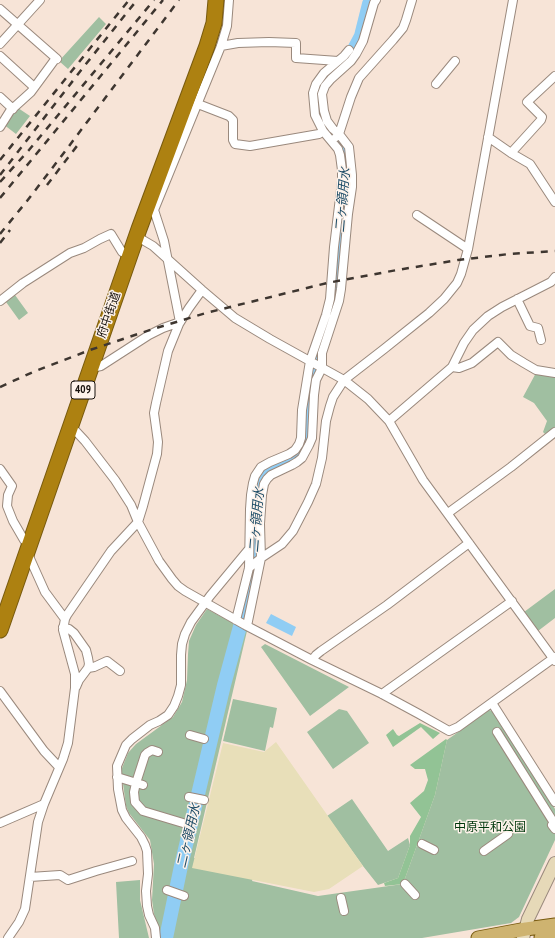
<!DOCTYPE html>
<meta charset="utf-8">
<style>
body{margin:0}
canvas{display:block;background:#f7e4d7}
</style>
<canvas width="555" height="938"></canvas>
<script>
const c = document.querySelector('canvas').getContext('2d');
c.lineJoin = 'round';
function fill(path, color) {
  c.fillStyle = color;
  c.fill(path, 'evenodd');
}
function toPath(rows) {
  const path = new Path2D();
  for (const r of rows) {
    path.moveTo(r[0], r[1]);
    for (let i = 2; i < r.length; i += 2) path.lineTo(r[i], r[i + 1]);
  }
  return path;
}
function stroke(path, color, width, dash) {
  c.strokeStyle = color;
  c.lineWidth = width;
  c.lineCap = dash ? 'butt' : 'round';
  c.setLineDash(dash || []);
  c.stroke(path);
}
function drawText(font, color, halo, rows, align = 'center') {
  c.font = font + ' "PT Sans Narrow","Noto Sans JP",sans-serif';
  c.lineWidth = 3;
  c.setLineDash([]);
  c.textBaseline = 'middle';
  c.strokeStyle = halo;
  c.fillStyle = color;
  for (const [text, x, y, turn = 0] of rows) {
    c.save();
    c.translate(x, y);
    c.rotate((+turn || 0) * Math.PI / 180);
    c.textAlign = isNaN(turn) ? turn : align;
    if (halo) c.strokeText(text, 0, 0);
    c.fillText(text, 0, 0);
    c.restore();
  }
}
fill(toPath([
 [99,17,106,24,68,69,59,61],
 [18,108,30,116,16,134,3,124],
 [15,295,28,313,19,320,6,302],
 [537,371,555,376,555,427,545,434,543,432,547,421,534,403,523,397],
 [555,589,555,618,538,631,524,612],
 [207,609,247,631,194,858,260,856,252,881,318,896,403,884,435,795,447,740,489,710,492,711,555,809,555,840,519,917,511,923,422,938,161,938,154,914,152,900,154,864,150,840,129,813,126,806,122,776,122,768,128,753,136,744,173,717,182,702,187,680,188,654,189,641,196,625],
 [265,644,349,687,310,716,261,647],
 [233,699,277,708,273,728,270,727,265,751,223,741],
 [339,709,347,711,369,743,333,769,307,732],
 [352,799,388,851,408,838,410,845,398,878,378,885,363,866,327,816],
 [140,880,140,900,149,938,119,938,116,882]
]), '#a0bfa1');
fill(toPath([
 [420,723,440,733,433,739,421,727,393,747,386,735,393,729,397,735,399,736],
 [446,739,447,740,435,795,403,884,385,886,384,883,398,878,410,845,410,836,421,817,410,803,424,791,428,780,425,769,415,769,410,765]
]), '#92c395');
fill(toPath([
 [276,742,363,866,329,889,314,892,192,868,223,743,264,752]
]), '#e8dfb9');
fill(toPath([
 [271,614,296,627,292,636,266,623]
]), '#90cdf4');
stroke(toPath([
 [166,938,181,866,224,685,245,608,253,572,255,555,257,499,259,483,264,473,269,469,282,465,297,456,303,449,306,441,308,435,307,416,310,389,320,349,334,303,338,267,341,226,345,197,347,161,345,152,340,144,331,134,325,124,318,103,318,95,319,89,326,77,343,63,352,53,361,36,369,4,371,0]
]), '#90cdf4', 14);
const street = toPath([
 [0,9,57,59],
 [0,44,40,0],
 [221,46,238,43,269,42,296,43,296,58,338,61],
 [0,56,34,87],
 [436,84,455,61],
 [0,97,13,109],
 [198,104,229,116,233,120,233,140,235,144,250,146,319,134,323,131],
 [0,127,10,111,31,92,56,58],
 [336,137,339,134,333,129,327,121,324,111,322,94,325,86,331,79,351,61,356,54,363,41,374,3,376,0],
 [488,137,511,153,530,164,555,202],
 [511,153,541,120,542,117,527,102,555,76],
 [417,215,468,249],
 [136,236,153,246,202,290,235,318,270,339,344,380,368,399,389,421,423,480,555,661],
 [517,299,530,326,538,328,541,340],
 [0,301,23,283,70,253,84,248,100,239,111,234,122,252,130,255],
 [452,367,459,368,472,363,498,342,511,355,524,363,536,370,555,373],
 [91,368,101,366,149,335,163,328,180,322,164,241,154,210,221,46,227,26,229,0],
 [389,421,452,367,464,343,473,330,488,316,502,307,551,282,555,277],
 [71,426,85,441,115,480,131,505,138,522,159,561,172,579,178,586,185,591,245,625,312,660,382,694,419,714,449,731,458,727,555,657],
 [0,469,12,486,8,495,7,506,13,521,24,540,29,545],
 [448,513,511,467,555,432],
 [27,552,45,592,65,619],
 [249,568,261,558,282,544,293,531,308,502,316,484,322,458,326,421,330,406,333,397,344,380,384,349,429,313,444,299,457,283,461,274,468,249,513,0],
 [236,620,249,568,250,509,251,495,253,483,255,476,261,467,270,462,289,454,295,450,299,444,301,438,302,410,310,361,326,315,330,299,334,247,342,181,342,170,340,155,338,149,323,131,315,115,313,93,316,84,324,73,344,56,349,50],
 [247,626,261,558,260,524,262,495,264,484,267,479,271,475,292,465,297,462,302,458,309,445,312,438,314,395,316,380,322,368,322,353,339,301,341,289,348,214,352,187,352,175,349,147,339,134,351,97,359,78,393,40,403,28,406,20,412,0],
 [63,627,69,629,74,633,86,650,88,658,89,664,88,668,79,680,76,687],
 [312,660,316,655,321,651,387,605,469,543],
 [88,668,94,667,107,661,120,671],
 [0,691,44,751,59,767],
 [382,694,512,601],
 [492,703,555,802],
 [497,732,554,823,552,825,555,829],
 [190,735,204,739],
 [158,752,152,750,147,753,145,755,136,783,134,792,135,802,143,811,183,823],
 [117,777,143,785],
 [189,797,204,800],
 [0,823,44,804],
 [422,844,434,850],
 [484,851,508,834],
 [30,877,60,875,68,880,96,871,132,861],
 [405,884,415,895],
 [167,890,184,896],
 [341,898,344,911],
 [8,938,19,922,25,909,38,822,44,804,63,759,68,743,75,688,75,674,63,630,65,619,67,615,111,551,138,522,143,506,157,454,158,442,154,413,156,403,168,351,179,324,189,308,202,290],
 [156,938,155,928,149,915,147,906,146,891,148,874,147,851,145,845,141,837,126,818,122,810,118,789,117,766,126,745,132,739,150,725,159,721,168,715,174,706,178,696,181,685,181,655,182,644,185,634,191,622,210,596,249,549]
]);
const secondary = toPath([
 [523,938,528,919,555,863]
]);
const primary = toPath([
 [478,938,526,929,555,925],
 [541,938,555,936]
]);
const highway = toPath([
 [0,630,139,229,207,46,214,23,216,0]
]);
stroke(street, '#9a897d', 10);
stroke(secondary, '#9a897d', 14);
stroke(primary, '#785a0f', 15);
stroke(highway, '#785a0f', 17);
stroke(street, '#fff', 8);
stroke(secondary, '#e6d9b8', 12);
stroke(primary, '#ceb370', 13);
stroke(highway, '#ad8111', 15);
stroke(toPath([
 [0,160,129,0],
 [0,175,82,69,137,0],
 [0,182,29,150,154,0],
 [47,185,80,142],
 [0,198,113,61,163,0],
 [0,234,27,201,63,154,179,0],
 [0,243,10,230],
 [0,387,33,372,90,350,153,329,206,313,327,283,397,270,458,260,509,254,555,251]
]), '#3e3630', 2.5, [7, 7]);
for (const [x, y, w] of [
 [83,390,24]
]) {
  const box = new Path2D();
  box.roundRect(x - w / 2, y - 9, w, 18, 3);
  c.fillStyle = '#fef3eb';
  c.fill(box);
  stroke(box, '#17110c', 1);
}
drawText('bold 11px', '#17110c', null, [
 ["409",83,390]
]);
drawText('12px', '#17110c', '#fef3eb', [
 ["府中街道",109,315,-71]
]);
drawText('12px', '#00380c', '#fef3eb', [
 ["中原平和公園",490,828]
]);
drawText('italic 13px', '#1e4d68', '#fef3eb', [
 ["二ヶ領用水",343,200,-85],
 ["二ヶ領用水",257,520,-85],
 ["二ヶ領用水",189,836,-77]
]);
</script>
